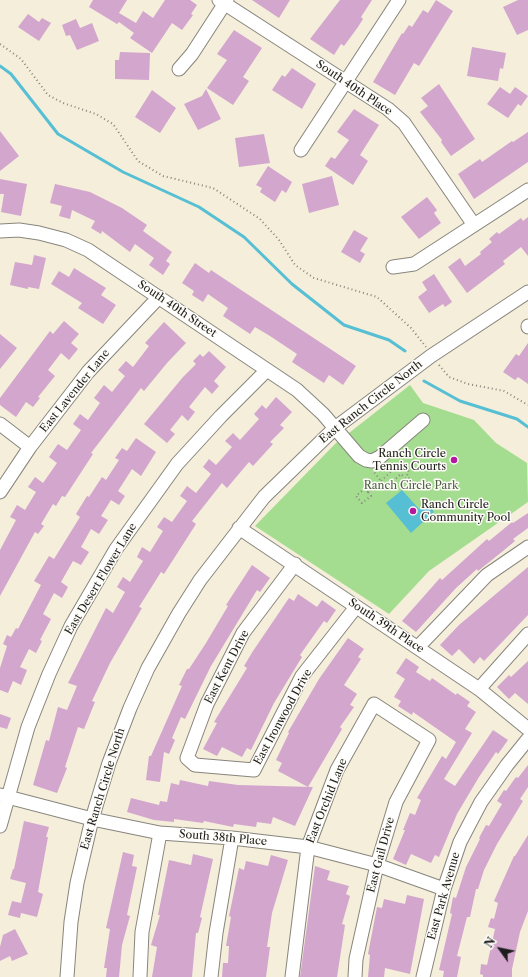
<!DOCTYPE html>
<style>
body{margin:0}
#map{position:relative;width:528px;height:977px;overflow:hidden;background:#f4eedb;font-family:"Libre Caslon Text",serif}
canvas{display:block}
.north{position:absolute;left:480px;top:929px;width:40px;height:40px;-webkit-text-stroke:3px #fdfcf7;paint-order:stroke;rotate:303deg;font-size:11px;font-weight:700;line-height:16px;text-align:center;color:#1c1c1c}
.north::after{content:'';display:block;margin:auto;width:14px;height:18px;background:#1c1c1c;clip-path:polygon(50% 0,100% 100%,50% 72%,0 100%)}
</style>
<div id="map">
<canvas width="528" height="977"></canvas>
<div class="north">N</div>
</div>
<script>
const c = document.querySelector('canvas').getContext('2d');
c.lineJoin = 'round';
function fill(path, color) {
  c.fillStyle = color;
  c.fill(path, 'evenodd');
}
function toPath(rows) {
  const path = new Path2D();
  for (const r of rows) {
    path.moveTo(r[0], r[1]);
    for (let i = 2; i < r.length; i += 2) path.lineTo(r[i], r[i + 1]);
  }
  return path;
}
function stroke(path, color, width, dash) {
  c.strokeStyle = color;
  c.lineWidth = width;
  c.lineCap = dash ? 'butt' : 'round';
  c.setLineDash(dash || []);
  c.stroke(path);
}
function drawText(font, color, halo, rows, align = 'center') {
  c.font = font + ' "Libre Caslon Text",serif';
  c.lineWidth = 3;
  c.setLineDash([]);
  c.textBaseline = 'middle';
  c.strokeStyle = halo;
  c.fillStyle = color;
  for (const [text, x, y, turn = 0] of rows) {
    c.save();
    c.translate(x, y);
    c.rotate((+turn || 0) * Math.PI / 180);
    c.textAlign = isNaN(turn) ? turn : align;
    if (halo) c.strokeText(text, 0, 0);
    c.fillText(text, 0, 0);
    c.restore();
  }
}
fill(toPath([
 [410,385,423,403,474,420,496,443,527,463,528,502,429,571,389,614,255,526,335,444]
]), '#a4dd8f');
fill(toPath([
 [402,490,419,509,427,503,434,512,411,533,386,503]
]), '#57bfd4');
stroke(toPath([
 [0,66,11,74,58,134,123,172,199,207,244,237,292,284,344,325,389,340,405,351],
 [424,381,460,401,517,419,528,427]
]), '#57bfd4', 3);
fill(toPath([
 [93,0,127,0,119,13,136,23,143,11,153,18,165,0,190,0,197,5,191,14,193,15,182,30,172,23,152,53,130,38,134,33,119,22,117,24,89,7],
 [252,0,290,0,279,18],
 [340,0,372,0,361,17,363,19,358,27,344,46,341,44,334,55,310,39],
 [436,0,453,11,419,66,414,63,395,95,373,82,402,33,403,34,409,25,412,27,423,10,428,13],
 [518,0,528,0,528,30,517,35,503,7],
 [28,14,39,22,42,18,51,23,39,41,18,27],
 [76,19,80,28,92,23,99,41,77,50,70,35,66,36,62,25],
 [234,30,262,48,243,77,249,81,233,105,207,88,227,60,217,54],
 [472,47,506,53,503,69,500,68,498,81,467,76],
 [120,52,150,53,149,80,115,79,115,60,119,60],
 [292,68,316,84,302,109,272,90,282,75,285,77],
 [439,84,475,139,451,156,441,142,442,140,420,112,428,106,421,98],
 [500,87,510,94,515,87,528,96,521,106,518,104,508,118,487,104],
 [206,89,221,119,198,130,184,104,202,96],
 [152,90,176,108,160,133,135,117],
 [354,109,379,125,360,155,368,161,353,185,325,166,331,157,335,159,349,140,337,132],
 [0,131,19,156,0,171],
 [528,132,528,162,474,199,458,174,480,159,482,162,512,141,513,142],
 [264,134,270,163,239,167,235,138],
 [268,166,292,182,286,193,282,190,275,202,260,192,262,188,256,185],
 [332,176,339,205,309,213,302,184],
 [0,179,27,184,21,216,1,212,4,194,0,194],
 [55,184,90,192,122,208,147,225,143,231,172,252,166,261,170,264,163,275,149,265,154,258,135,244,130,252,102,231,101,234,91,228,95,221,72,210,70,219,59,216,62,206,50,203],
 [427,197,437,210,434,213,441,223,419,239,401,217],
 [528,217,528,256,521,247,503,261,505,264,467,293,448,267,460,258,465,266,481,254,480,252,492,242,489,239,497,232,499,234,521,218,523,221],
 [354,230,368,238,360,251,365,254,360,263,341,252],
 [34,255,46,258,39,289,28,287,28,289,10,285,15,262,32,265],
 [195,263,209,273,211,270,226,280,356,366,343,385,329,375,324,383,292,362,297,354,270,336,255,327,250,334,223,316,228,308,208,294,203,302,192,295,194,291,182,283],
 [74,268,106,288,101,295,116,305,103,324,78,308,82,303,51,284,59,271,69,277],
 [434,274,452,302,445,307,443,304,429,313,418,297,427,290,422,282],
 [64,321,79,334,71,343,78,349,69,360,61,353,48,370,55,376,38,397,40,398,33,407,26,402,16,417,0,405,0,398,50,331,53,334],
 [164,322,186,343,167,363,144,391,141,388,91,453,93,454,65,497,62,496,56,506,53,504,41,524,44,526,38,534,35,532,0,596,0,550,16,520,10,517,17,505,25,510,36,492,28,487,35,477,43,483,57,463,49,457,58,444,67,450,81,430,73,424,80,414,88,420,100,403,94,398,104,385,112,392,125,376,118,370,126,361,133,367,149,346,145,343],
 [0,334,17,348,0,369],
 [528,343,528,384,518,377,515,380,503,372,516,354,519,356],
 [209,351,226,367,214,381,219,386,212,394,205,387,189,407,195,412,188,421,182,415,170,430,175,434,167,443,144,424,183,377,196,364,193,361,200,354,203,357],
 [276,397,292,412,280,425,284,428,270,442,273,444,253,466,249,462,227,488,222,483,192,521,196,524,164,574,161,572,139,607,142,608,110,663,92,701,95,702,84,729,78,727,65,767,67,768,57,793,33,785,46,740,49,741,58,707,67,710,77,686,68,683,106,608,113,613,125,592,117,587,123,577,130,582,143,561,137,557,142,547,150,552,163,531,157,527,164,517,172,522,187,501,180,496,187,486,196,493,211,474,203,467,209,459,216,465,232,447,225,441,233,433,240,440,259,419,254,414,262,405,266,409],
 [136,438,156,452,141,476,132,469,118,491,125,496,119,505,111,500,101,516,108,520,99,534,91,529,81,547,89,552,81,565,73,561,61,582,68,587,62,598,54,593,43,614,51,619,40,640,42,641,36,653,29,649,20,667,27,670,21,685,13,681,8,693,0,690,0,668,7,646,3,644,7,635,11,637,16,628,18,629,41,585,34,581,49,556,54,559,80,517,76,514,87,496,89,497,102,477,106,480,119,460,115,458,122,448,127,451],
 [528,513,528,528,513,539,515,541,503,551,478,571,477,569,456,588,416,632,402,621,440,578,442,580,487,539,489,541,512,522,513,523],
 [252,565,270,578,260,592,257,590,211,666,185,719,181,717,172,738,175,740,169,754,164,752,160,782,146,780,149,756,151,756,182,686,179,685,187,669,189,669,206,643,228,606,226,605],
 [528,567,528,615,484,661,480,657,474,664,459,649,452,656,440,645,459,625],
 [298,594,317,607,322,600,336,610,327,623,324,621,300,655,302,657,274,703,251,750,247,748,242,757,222,747,217,756,203,749,217,723,214,722,247,668,244,666,253,651,289,598,294,601],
 [348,638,364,649,358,657,361,659,344,685,357,694,350,705,354,707,340,727,342,729,308,787,278,771,282,763,276,760,289,733,288,732,319,679],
 [406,658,419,667,416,672,430,681,432,678,456,695,457,693,470,702,467,706,476,712,465,729,472,733,444,779,455,786,493,730,508,740,498,754,496,752,479,777,457,814,439,857,435,855,431,863,411,854,406,865,393,859,405,830,403,830,410,813,415,815,421,800,417,798,442,756,446,759,456,742,413,712,412,715,398,706,401,701,394,697,405,679,396,673],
 [528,661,528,704,515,693,509,699,497,687,509,675,511,677],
 [0,714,11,718,7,729,0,727],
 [528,765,528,787,520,799,523,801,497,844,484,870,478,889,476,889,470,917,467,917,457,956,461,957,457,977,443,977,444,971,439,970,452,914,450,913,453,897,456,898,466,867,480,839,479,838,486,825,489,826,502,804,497,801,504,790,506,791,516,777,518,778],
 [180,780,208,786,209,781,238,785,313,787,295,826,273,817,271,824,257,822,256,827,234,824,233,827,204,821,203,823,174,819,174,822,154,820,127,812,131,798,159,805,160,801,167,802,171,783,179,785],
 [24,821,49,827,46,837,48,837,38,892,43,894,37,917,21,913,20,918,8,915,12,901,21,903,26,883,10,879,13,869,14,869],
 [528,835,528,911,520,932,512,969,512,977,483,977,483,975,480,974,481,964,487,965,495,929,488,927,491,918,494,919,498,903,494,901,514,856,515,856],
 [123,852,134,855,132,866,137,867,127,915,130,916,122,945,119,977,106,977,107,968,104,968,110,929,106,928],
 [193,854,213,859,200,917,202,918,198,933,196,933,192,977,152,977,157,947,151,945,160,915,158,915,169,860,191,865],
 [271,855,288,860,272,913,267,947,270,947,266,977,222,977,223,963,228,963,229,946,226,946,231,917,229,916,239,868,244,870,246,861,268,866],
 [315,866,330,871,327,880,349,886,346,894,350,896,342,924,345,925,337,977,300,977],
 [407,895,424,899,410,974,385,968,384,977,368,977,370,955,368,954,377,907,382,908,384,899,405,904],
 [15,929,28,954,12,961,10,956,0,961,0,947,3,935]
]), '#d3a6cd');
const minor = toPath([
 [219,0,388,109,404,123,474,225],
 [179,69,192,54,227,0],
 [301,150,399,0],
 [0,231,19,230,39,233,66,240,88,250,297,390,323,414,359,456,366,460,372,461,380,457,423,420],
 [393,267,414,264,528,190],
 [528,326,528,327],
 [0,424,30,447],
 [0,492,30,447,88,372,159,297],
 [239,528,479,689,528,729],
 [295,564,243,633,207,704,187,758,195,765,254,770,302,676,356,607],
 [418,647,487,575,528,547],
 [479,689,528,634],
 [0,795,92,819,160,833,232,838,308,847,377,865,444,889],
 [0,826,28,727,49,674,71,626,116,549,177,464,221,416,267,370],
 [67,977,71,922,77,883,92,819,109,763,130,708,148,668,179,613,200,580,264,497,335,428,431,356,528,292],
 [140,977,142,932,160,833],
 [211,977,216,933,232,838],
 [292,977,308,847,337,770,374,704,429,740,396,802,377,865,356,959,355,977],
 [423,977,444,889,460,842,481,802,507,765,528,739]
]);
stroke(minor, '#88857c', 15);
stroke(toPath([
 [0,44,21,59,48,95,63,103,96,114,113,124,138,161,163,176,213,188,260,219,279,240,295,265,314,278,377,297,411,328,426,347],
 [439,365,449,377,468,384,504,391,528,405],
 [386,487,381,481,398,465],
 [388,489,386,487,401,474,413,487,415,484,407,476,409,468],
 [368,492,364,489,356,496,362,503,371,496,368,492,381,481,374,472]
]), '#88857c', 2, [1, 3]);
stroke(minor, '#fff', 13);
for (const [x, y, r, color] of [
 [454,460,4,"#b5179e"],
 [413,511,4,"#b5179e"]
]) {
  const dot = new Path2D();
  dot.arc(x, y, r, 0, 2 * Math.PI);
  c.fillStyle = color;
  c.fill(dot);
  stroke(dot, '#fdfcf7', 1.5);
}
drawText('11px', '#1c1c1c', '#fdfcf7', [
 ["South 40th Place",354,88,34],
 ["South 40th Street",177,309,34],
 ["East Lavender Lane",75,391,-51],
 ["East Ranch Circle North",371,402,-38],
 ["East Desert Flower Lane",101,579,-59],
 ["South 39th Place",386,626,34],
 ["East Kent Drive",227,667,-62],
 ["East Ironwood Drive",283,717,-61],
 ["East Ranch Circle North",103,789,-73],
 ["East Orchid Lane",327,801,-68],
 ["South 38th Place",223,838,5],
 ["East Gail Drive",381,855,-75],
 ["East Park Avenue",444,896,-74]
]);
drawText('11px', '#1c1c1c', '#fdfcf7', [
 ["Ranch Circle",446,454],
 ["Tennis Courts",446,467],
 ["Ranch Circle",421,505,"left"],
 ["Community Pool",421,518,"left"]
], 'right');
drawText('11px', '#4c6044', '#fdfcf7', [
 ["Ranch Circle Park",411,486]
]);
</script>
